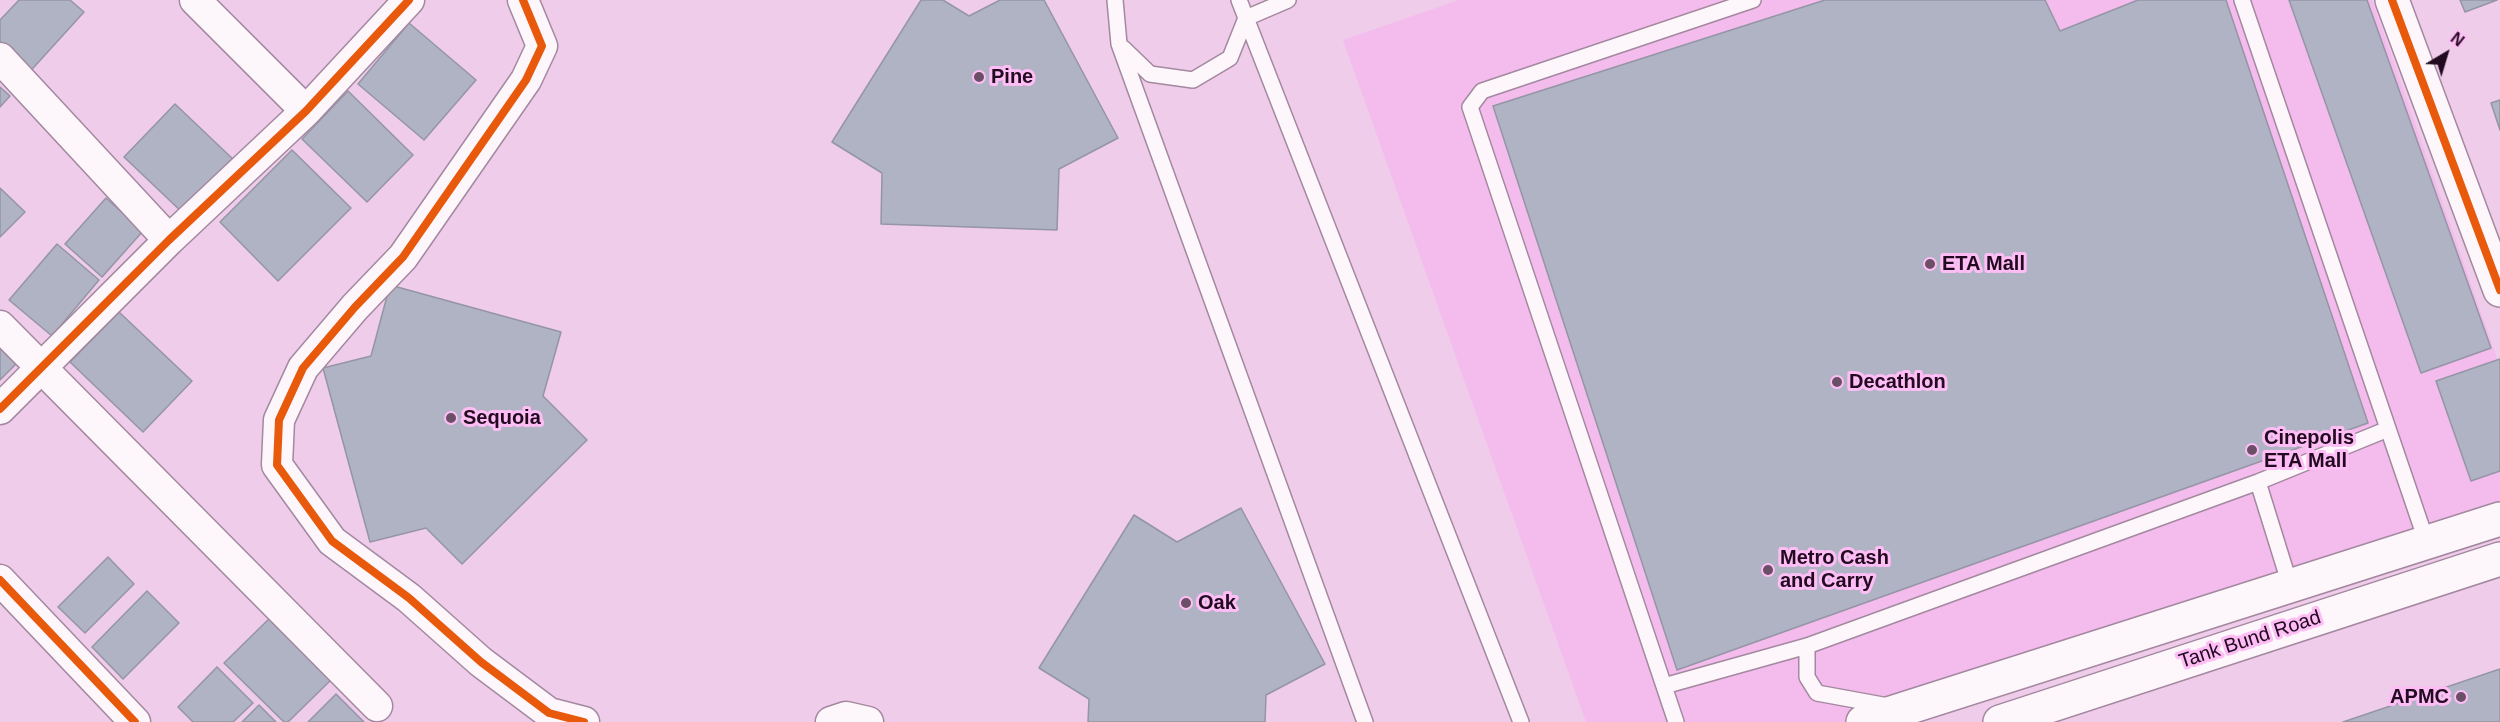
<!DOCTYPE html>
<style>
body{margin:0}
#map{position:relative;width:2500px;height:722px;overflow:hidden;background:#efccea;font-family:Arial,sans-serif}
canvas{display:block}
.north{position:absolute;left:2416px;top:24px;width:60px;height:60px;-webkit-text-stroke:4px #febdf5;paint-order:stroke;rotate:38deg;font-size:16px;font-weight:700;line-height:24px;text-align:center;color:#220b20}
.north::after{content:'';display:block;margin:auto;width:21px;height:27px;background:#220b20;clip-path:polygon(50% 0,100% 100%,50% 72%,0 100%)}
</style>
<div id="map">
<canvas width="2500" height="722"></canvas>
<div class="north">N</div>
</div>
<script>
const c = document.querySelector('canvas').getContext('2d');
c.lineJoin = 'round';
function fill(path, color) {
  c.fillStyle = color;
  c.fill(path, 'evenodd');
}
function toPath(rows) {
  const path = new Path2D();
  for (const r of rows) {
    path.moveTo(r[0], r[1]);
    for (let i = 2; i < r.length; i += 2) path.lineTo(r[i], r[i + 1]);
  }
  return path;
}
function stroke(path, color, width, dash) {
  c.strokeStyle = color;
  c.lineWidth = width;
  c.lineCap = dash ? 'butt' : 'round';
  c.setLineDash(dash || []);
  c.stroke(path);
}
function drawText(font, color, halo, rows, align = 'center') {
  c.font = font + ' Arial,sans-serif';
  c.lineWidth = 6;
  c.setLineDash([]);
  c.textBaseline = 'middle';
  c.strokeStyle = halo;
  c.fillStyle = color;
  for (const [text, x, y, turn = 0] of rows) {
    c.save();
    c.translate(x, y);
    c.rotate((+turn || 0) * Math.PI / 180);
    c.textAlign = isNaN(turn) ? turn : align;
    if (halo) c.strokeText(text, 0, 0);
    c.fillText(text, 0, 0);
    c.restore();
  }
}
fill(toPath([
 [1459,0,2372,0,2500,367,2500,507,1861,722,1586,722,1343,40]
]), '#f3bcec');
const building = toPath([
 [19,0,70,0,84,12,25,77,0,55,0,20,19,0],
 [921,0,943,0,969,16,1000,0,1044,0,1118,138,1059,169,1057,230,881,224,882,173,832,142,921,0],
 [1825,0,2045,0,2060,31,2138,0,2226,0,2368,423,1677,670,1493,106,1825,0],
 [2289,0,2367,0,2491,348,2421,373,2289,0],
 [2460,0,2497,0,2465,12,2460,0],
 [409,23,476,80,424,140,358,84,409,23],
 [0,87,10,96,0,107,0,87],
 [348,91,413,155,367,202,302,139,348,91],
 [2500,100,2500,130,2491,103,2500,100],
 [175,104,236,162,185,215,124,157,175,104],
 [292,150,351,208,278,281,220,222,292,150],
 [0,188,25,212,0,237,0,188],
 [106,198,143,231,102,277,65,244,106,198],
 [57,244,99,280,52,336,9,300,57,244],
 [390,285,561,332,543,396,587,440,462,564,426,528,370,542,323,368,371,356,390,285],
 [119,312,192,381,143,432,70,362,119,312],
 [0,334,23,357,0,380,0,334],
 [2500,359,2500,471,2471,481,2436,381,2500,359],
 [1241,508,1325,664,1266,695,1265,722,1088,722,1089,699,1039,668,1134,515,1177,542,1241,508],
 [108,557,134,584,85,633,58,607,108,557],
 [147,591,179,623,123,679,92,647,147,591],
 [274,614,335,676,288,722,284,722,224,663,274,614],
 [217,667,253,703,233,722,193,722,178,707,217,667],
 [2500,669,2500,722,2343,722,2500,669],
 [336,694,364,722,308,722,336,694],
 [259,705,276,722,242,722,259,705]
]);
fill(building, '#b0b3c4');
stroke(building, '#9495a5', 1.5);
const lane = toPath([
 [1115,0,1119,44,1365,722],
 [1288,0,1246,18,1521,722],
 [2242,0,2427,543],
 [1123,48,1150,74,1193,80,1230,58,1246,18,1239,0],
 [2258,482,2290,585],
 [1807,646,1807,677,1817,693,1888,706],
 [1664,686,1807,646,2258,482,2388,429],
 [1676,722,1470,107,1482,91,1753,0]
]);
const street = toPath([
 [195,0,306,111],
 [523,0,542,46,526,80,403,257,355,307,303,368,279,420,277,465,332,541,409,598,481,662,549,713,584,722],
 [0,58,169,240],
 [0,326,377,706],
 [0,409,169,240,306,111,409,0],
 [0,580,135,722],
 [831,722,846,717,868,722]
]);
const secondary = toPath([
 [2392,0,2500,290]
]);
const primary = toPath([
 [1863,722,2500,519],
 [2000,722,2500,559]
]);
stroke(lane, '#a3889f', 18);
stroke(street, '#a3889f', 33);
stroke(secondary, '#a3889f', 36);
stroke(primary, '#a3889f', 36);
stroke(lane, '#fdf7fc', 15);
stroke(street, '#fdf7fc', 30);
stroke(secondary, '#fdf7fc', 33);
stroke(primary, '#fdf7fc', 33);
stroke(toPath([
 [523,0,542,46,526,80,403,257,355,307,303,368,279,420,277,465,332,541,409,598,481,662,549,713,584,722],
 [2392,0,2500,290],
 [0,409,169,240,306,111,409,0],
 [0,580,135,722]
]), '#e8590c', 8);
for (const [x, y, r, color] of [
 [979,77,6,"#6a4f67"],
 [1930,264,6,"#6a4f67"],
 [1837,382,6,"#6a4f67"],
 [451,418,6,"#6a4f67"],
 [2252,450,6,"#6a4f67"],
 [1768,570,6,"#6a4f67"],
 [1186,603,6,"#6a4f67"],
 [2461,697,6,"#6a4f67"]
]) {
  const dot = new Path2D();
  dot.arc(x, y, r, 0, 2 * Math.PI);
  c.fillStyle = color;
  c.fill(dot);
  stroke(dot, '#febdf5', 2);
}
drawText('bold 20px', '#220b20', '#febdf5', [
 ["Pine",991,77],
 ["ETA Mall",1942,264],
 ["Decathlon",1849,382],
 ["Sequoia",463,418],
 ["Cinepolis",2264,438],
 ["ETA Mall",2264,461],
 ["Metro Cash",1780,558],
 ["and Carry",1780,581],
 ["Oak",1198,603],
 ["APMC",2449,697,"right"]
], 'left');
drawText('20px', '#220b20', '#febdf5', [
 ["Tank Bund Road",2250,640,-18]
]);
</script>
